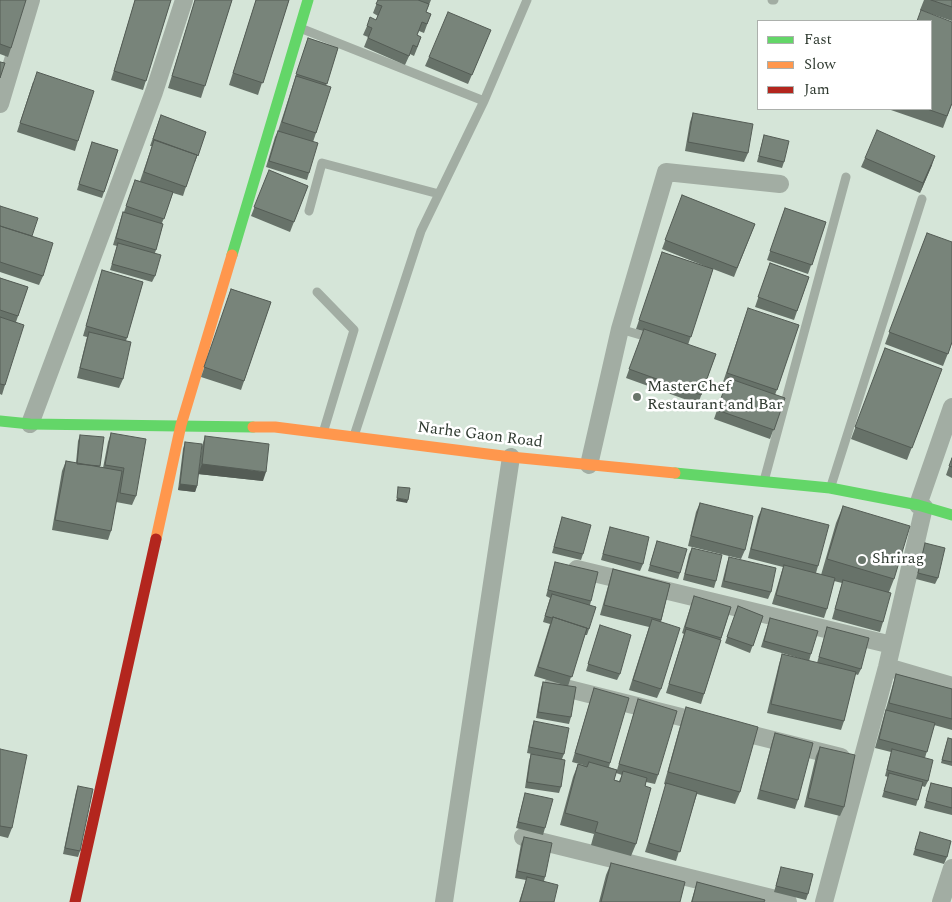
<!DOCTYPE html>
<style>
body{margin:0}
#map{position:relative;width:952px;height:902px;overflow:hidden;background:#d5e5d8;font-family:Spectral,serif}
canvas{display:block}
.legend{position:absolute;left:757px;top:20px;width:175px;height:90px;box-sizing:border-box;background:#fff;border:1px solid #acb0ac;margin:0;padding:6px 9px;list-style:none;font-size:15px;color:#2f3a30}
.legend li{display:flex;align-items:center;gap:10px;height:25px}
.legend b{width:25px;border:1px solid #acb0ac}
</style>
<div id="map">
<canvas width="952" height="902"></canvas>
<ul class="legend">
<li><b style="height:6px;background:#63d668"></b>Fast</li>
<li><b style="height:6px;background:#ff974d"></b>Slow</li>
<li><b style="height:6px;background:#b3261e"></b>Jam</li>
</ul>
</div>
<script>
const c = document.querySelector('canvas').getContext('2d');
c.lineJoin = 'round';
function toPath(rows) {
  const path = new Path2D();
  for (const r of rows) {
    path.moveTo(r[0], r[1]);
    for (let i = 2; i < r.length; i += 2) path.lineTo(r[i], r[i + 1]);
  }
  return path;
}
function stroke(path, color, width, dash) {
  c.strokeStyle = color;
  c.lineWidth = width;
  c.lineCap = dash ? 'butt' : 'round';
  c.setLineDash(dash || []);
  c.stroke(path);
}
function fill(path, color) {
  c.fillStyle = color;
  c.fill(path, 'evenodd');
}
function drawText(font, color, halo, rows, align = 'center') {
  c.font = font + ' Spectral,serif';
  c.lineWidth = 5;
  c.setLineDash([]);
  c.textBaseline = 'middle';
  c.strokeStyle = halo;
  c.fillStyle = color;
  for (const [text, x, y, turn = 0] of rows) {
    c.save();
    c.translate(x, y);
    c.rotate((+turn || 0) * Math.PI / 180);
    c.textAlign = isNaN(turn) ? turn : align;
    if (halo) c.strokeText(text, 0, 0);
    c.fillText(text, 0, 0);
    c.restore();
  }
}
stroke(toPath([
 [772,0,774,0],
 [300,28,484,101],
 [309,211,322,163,439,194],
 [317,292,354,330,323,433],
 [620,329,651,338],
 [354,436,421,231,484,101,527,0],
 [764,481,846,177],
 [831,486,922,199]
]), '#a2ada3', 9);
stroke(toPath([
 [0,104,31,0],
 [30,424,154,92,184,0],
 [589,465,620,329,666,172,780,184],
 [918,505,952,407],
 [577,569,892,645],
 [887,667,952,686],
 [553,685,705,723],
 [733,730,841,757],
 [523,837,788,902],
 [444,902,511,457],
 [824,902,887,667,924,507],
 [941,902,952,868]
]), '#a2ada3', 18);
stroke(toPath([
 [232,255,308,0],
 [0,421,30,424,253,427],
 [675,473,830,488,918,505,952,515]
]), '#63d668', 11);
stroke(toPath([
 [253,427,275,427,511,457,675,473],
 [156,539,181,425,232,255]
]), '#ff974d', 11);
stroke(toPath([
 [75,902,156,539]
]), '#b3261e', 11);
fill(toPath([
 [0,0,11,48,8,57,0,54],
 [135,0,171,0,143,90,111,80],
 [195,0,232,0,201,98,168,88],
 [256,0,289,0,258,95,229,85],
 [378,0,431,0,426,12,431,14,424,33,419,31,417,35,421,37,418,46,414,56,410,54,405,65,364,47,368,37,363,35,367,26,376,20,378,16,373,13],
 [924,0,952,0,952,21,920,10],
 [308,38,338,48,326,85,316,133,313,142,309,173,307,180,266,167,275,137,278,131],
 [487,39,468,84,425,66,429,57],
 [33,82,78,141,75,151,17,132],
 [952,104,943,128,888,109,931,109],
 [693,113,748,153,744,162,685,151,690,122],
 [161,115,206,132,195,162,194,162,183,196,173,193,162,223,163,224,155,253,155,276,152,282,110,270,117,246,113,245,121,218,123,212,124,212,135,180,140,181,152,146,150,146],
 [764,135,784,162,782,168,757,162],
 [92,142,118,150,102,198,77,190],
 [865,158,932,165,920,193,861,167],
 [269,170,308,186,290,232,251,216],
 [682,195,755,224,734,277,713,269,688,345,716,354,698,404,626,378,643,331,636,329,662,252,707,267,662,249],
 [0,206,32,236,43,276,39,285,0,272],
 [785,208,826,222,808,274,767,260],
 [927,233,952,343,943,366,885,344],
 [770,263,809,277,794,320,755,307],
 [102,270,143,282,126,341,123,379,119,388,77,378,87,337,83,336],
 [0,278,28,287,16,322,5,385,2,395,0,394],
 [231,289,271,302,241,390,201,377],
 [745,317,799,325,775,395,785,398,770,439,714,419,726,384,723,382],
 [885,348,942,369,907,460,851,439],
 [111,433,136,496,132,505,116,502,111,531,108,540,52,530,62,471,66,461,76,463,78,441,80,435,100,467,103,468,108,442],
 [205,436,263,481,198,474,202,446],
 [185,442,197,486,195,492,178,490,183,449],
 [952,458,952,478,946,475],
 [700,503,745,550,741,559,688,546,696,512],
 [843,506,894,579,889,592,883,622,880,632,832,619,842,583,834,581,827,609,824,618,772,604,783,567,748,558,758,517,762,508,818,566,816,573,821,575,836,523],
 [562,517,583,554,581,560,552,553],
 [610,527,643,564,640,571,601,560],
 [657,541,680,573,678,579,648,571],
 [925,543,938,578,935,584,916,579],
 [692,548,716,581,714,588,683,580,689,554],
 [729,557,771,592,768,599,721,587,727,563],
 [555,562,591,601,590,605,589,629,587,635,585,635,568,686,571,717,569,724,536,718,541,688,543,682,564,685,534,676,550,624,543,622,550,598,546,596],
 [613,569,670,584,661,622,661,689,657,698,629,690,649,627,600,615,610,579],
 [692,602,731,607,701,704,666,693,684,634,682,633],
 [738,606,763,616,750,653,725,643],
 [770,618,811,654,809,661,761,647],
 [600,625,620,674,617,680,586,671],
 [827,627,861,669,858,675,855,674,844,721,841,730,767,713,779,664,782,654,817,663],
 [896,674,952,689,952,730,934,725,925,758,928,781,925,787,922,786,916,806,882,797,888,777,885,776,891,752,875,748,883,719],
 [594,688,610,763,609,767,617,770,638,699,658,775,655,784,646,782,636,844,631,856,591,845,594,834,560,825,573,777,578,764,587,766,572,762],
 [616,773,622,775,619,781,614,780],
 [686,707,740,792,735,804,697,794,676,861,645,852,666,785,664,784,682,719],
 [534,721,564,754,562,759,561,787,559,793,525,788,529,761,531,754,542,756,527,753,532,727],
 [775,733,798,800,795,809,757,799,772,742],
 [952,739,952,766,941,763,947,741],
 [820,747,844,807,840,816,804,807,816,756],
 [0,749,12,828,8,838,0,836],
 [931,783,952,788,952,815,924,808],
 [78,786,80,851,78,857,63,854,76,792],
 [525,793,545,828,543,835,516,828],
 [920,832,947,857,944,864,913,855],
 [524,837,545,877,544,881,554,902,519,902,526,880,515,878,521,844],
 [611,863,680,902,599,902,606,875],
 [781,867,808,894,806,900,774,892],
 [697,882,764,902,691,902]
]), '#677269');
fill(toPath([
 [935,156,932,165,920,193,923,183],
 [202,464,266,472,263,481,198,474],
 [180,484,197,486,195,492,178,490],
 [397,498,408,500,407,503,396,501]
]), '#545c55');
const building = toPath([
 [0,0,26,0,11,48,0,44,0,0],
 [135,0,171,0,146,81,114,71,135,0],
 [195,0,232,0,205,86,172,76,195,0],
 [256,0,289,0,263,83,233,73,256,0],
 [378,0,418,0,429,4,426,12,431,14,427,24,422,22,417,35,421,37,417,47,413,45,409,56,368,38,372,28,367,26,370,17,376,20,382,6,376,4,378,0],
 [931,0,952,0,952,7,931,0],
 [921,10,952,22,952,103,947,116,927,109,931,109,931,21,917,21,921,10],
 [448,12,491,30,472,75,429,57,448,12],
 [308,38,338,48,327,84,296,74,308,38],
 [0,62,5,63,0,78,0,62],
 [37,72,94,91,78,141,20,123,37,72],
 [296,76,331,87,316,133,282,122,296,76],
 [693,113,753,124,748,153,688,142,693,113],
 [161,115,206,132,198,156,197,155,153,139,161,115],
 [877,130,935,156,923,183,865,158,877,130],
 [278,131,318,143,309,173,269,161,278,131],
 [764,135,789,141,784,162,759,156,764,135],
 [154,140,197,155,186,187,144,172,154,140],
 [92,142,118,150,104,192,79,184,92,142],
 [269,170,308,186,294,222,254,207,269,170],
 [135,180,173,192,164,219,126,206,135,180],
 [682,195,755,224,737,268,665,240,682,195],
 [0,206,38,218,32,236,0,226,0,206],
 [785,208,826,222,812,265,770,251,785,208],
 [123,212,163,224,156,250,116,238,123,212],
 [0,226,53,243,43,276,0,262,0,226],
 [927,233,952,242,952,342,948,354,889,332,927,233],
 [118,243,161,255,155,276,112,264,118,243],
 [662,252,713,269,691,337,639,320,662,252],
 [770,263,809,277,797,311,758,297,770,263],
 [102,270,143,282,127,338,86,326,102,270],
 [0,278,28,287,18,316,0,310,0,278],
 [231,289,271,302,244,381,204,367,231,289],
 [748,308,799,325,777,390,727,373,748,308],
 [0,317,24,325,5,385,0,384,0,317],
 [644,329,716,354,701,395,629,369,644,329],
 [89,332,131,342,123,379,80,368,89,332],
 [885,348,942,369,912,448,855,427,885,348],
 [728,378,785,398,774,430,717,410,728,378],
 [111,433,146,439,136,496,120,493,124,468,105,465,111,433],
 [80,435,104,437,100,466,77,464,80,435],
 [205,436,269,444,266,472,202,464,205,436],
 [185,442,202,444,197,486,180,484,185,442],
 [952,458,952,467,949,466,952,458],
 [66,461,122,471,111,531,55,520,66,461],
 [398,487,410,488,408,500,397,498,398,487],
 [700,503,753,516,745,550,691,536,700,503],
 [843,506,910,526,894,579,827,559,843,506],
 [762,508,829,525,818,566,751,549,762,508],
 [562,517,591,525,583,554,554,547,562,517],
 [610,527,649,537,643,564,603,554,610,527],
 [657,541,687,549,680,573,650,565,657,541],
 [925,543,945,548,938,578,918,573,925,543],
 [692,548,722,555,716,581,685,574,692,548],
 [729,557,776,568,771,592,724,581,729,557],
 [555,562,598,572,591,601,548,590,555,562],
 [784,565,835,578,827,609,776,595,784,565],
 [613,569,670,584,661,620,604,605,613,569],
 [843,580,891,593,883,622,835,609,843,580],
 [552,594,596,607,589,629,553,617,552,618,545,616,552,594],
 [694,596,731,607,721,638,685,627,694,596],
 [738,606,763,616,753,646,727,637,738,606],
 [553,617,587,628,572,677,538,667,553,617],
 [770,618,818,631,811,654,764,641,770,618],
 [652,619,680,628,661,689,633,680,652,619],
 [600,625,631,635,620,674,588,664,600,625],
 [827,627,869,638,861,669,819,657,827,627],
 [686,629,721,640,704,694,669,684,686,629],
 [782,654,856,672,844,721,771,704,782,654],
 [896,674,952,689,952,719,889,703,896,674],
 [543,682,576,687,571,717,538,712,543,682],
 [594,688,629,698,610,763,575,753,594,688],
 [638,699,677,711,658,775,619,764,638,699],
 [686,707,758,727,740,792,668,772,686,707],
 [886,710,935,723,927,752,879,739,886,710],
 [534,721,569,728,564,754,529,747,534,721],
 [775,733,813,743,798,800,760,790,775,733],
 [948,738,952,739,952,762,942,760,948,738],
 [820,747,855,755,844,807,808,798,820,747],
 [0,749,27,755,12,828,0,826,0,749],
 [892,749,933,760,928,781,887,770,892,749],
 [531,754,565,760,561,787,527,782,531,754],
 [589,762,617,770,614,780,620,782,623,771,647,778,645,786,651,788,636,844,595,832,598,822,565,813,578,764,587,767,589,762],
 [889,773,923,782,918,800,884,791,889,773],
 [666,783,697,792,680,852,649,843,666,783],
 [931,783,952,788,952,808,926,801,931,783],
 [78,786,93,789,80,851,65,848,78,786],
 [525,793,553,799,545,828,518,822,525,793],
 [920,832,951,841,947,857,915,849,920,832],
 [524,837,552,843,545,877,517,871,524,837],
 [611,863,685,882,680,902,601,902,611,863],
 [781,867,813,874,808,894,776,886,781,867],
 [527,877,558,885,554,902,520,902,527,877],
 [697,882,765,900,764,902,692,902,697,882]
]);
fill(building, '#78847a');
stroke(building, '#545c55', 1);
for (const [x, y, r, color] of [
 [637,397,5,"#69766b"],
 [862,560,5,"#69766b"]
]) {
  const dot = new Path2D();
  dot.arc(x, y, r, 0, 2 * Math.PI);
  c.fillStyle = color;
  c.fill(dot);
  stroke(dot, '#fff', 2);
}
drawText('16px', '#2f3a30', '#fff', [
 ["MasterChef",647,388],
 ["Restaurant and Bar",647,406],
 ["Shrirag",872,560]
], 'left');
drawText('16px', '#2f3a30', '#fff', [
 ["Narhe Gaon Road",480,436,7]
]);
</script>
